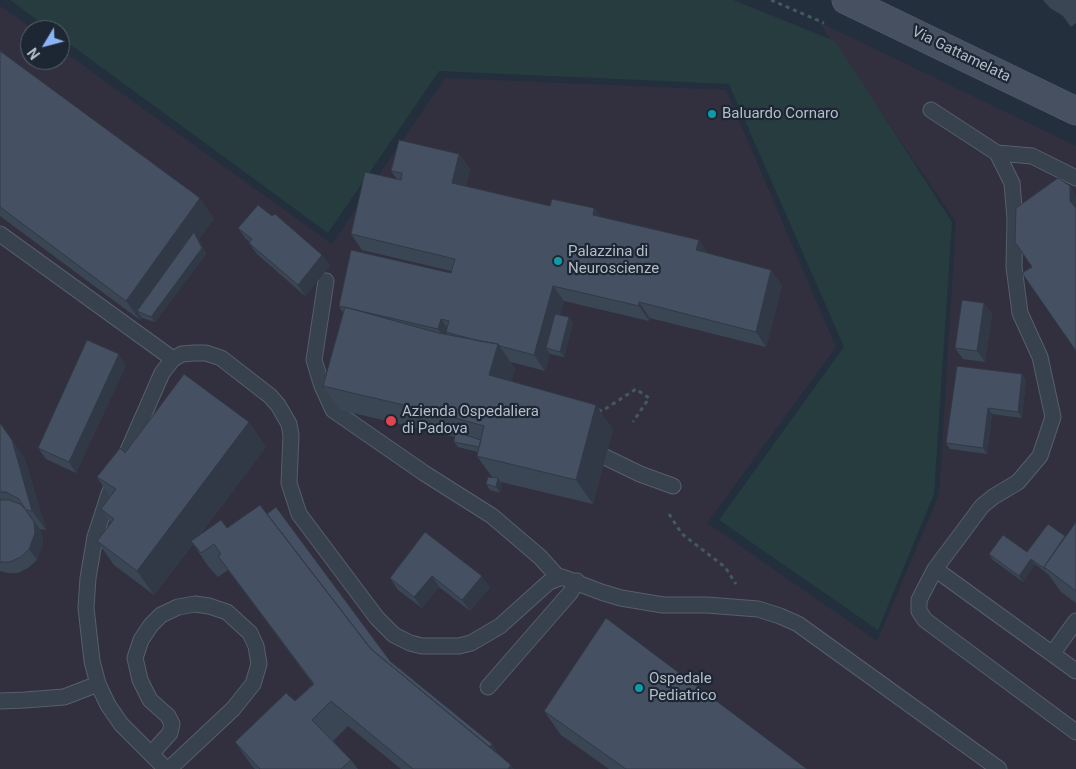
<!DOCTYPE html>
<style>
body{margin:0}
#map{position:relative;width:1076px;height:769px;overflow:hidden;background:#242f3e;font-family:Roboto,sans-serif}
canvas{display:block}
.north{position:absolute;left:20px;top:20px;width:50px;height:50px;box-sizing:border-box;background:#1d2633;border:1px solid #59626f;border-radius:50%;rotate:233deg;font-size:14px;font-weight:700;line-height:20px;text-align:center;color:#b4bcc9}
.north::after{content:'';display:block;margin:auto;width:18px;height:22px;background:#8ab4f8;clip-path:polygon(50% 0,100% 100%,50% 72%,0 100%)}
</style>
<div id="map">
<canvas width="1076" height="769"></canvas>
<div class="north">N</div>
</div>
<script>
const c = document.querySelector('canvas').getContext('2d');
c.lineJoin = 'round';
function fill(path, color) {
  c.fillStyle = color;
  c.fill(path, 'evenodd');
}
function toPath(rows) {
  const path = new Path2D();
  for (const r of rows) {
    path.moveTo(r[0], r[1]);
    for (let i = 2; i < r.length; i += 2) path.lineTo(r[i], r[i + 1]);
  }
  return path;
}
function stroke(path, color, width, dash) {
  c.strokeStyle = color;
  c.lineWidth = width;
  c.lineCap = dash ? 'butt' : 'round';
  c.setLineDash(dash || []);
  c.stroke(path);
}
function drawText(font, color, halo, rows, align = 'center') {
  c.font = font + ' Roboto,sans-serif';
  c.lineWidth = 4.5;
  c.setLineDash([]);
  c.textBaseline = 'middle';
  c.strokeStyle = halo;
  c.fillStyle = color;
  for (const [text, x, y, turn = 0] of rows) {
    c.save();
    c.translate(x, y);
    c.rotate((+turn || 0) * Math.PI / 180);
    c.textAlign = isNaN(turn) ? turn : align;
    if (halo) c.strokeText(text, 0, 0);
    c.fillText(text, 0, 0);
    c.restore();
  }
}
fill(toPath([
 [0,6,34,30,30,30,30,60,60,60,60,49,332,244,445,78,726,90,836,347,707,523,877,641,939,495,956,222,819,22,1076,146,1076,769,0,769]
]), '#32303f');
fill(toPath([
 [10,0,733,0,835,41,952,222,934,494,878,630,719,520,844,347,729,84,439,71,328,233,60,37,60,30,51,30]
]), '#263c3f');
const lane = toPath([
 [931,110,997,153,1012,183,1015,219,1014,267,1020,313,1040,357,1053,417,1040,456,1018,482,993,497,982,506,935,569],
 [997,153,1032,156,1076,178],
 [0,234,173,359],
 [326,281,314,360,322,386,333,410,424,473,492,516,540,557,558,577],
 [605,457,640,474,673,486],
 [1052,654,1076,621],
 [1076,671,935,569,919,600,919,611,925,620,1076,732],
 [488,687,570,593,577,581],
 [0,701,25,700,64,697,98,684],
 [151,754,170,733,172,724,168,716,150,700,140,680,135,658,141,640,151,625,161,615,178,607,195,604,209,606,227,612,250,633,256,646,259,664,253,684,233,709,169,769],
 [166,769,121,724,108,705,98,684,92,661,86,608,88,578,95,537,109,494,162,373,173,359,182,354,194,353,206,353,221,358,270,396,278,405,289,424,291,435,289,483,299,514,377,618,394,635,410,643,422,646,459,646,471,643,500,626,549,582,562,577,601,592,621,598,663,605,707,605,758,609,780,616,798,624,999,769]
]);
const secondary = toPath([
 [846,0,1076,111]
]);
stroke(lane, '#565f6c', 17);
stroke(secondary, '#565f6c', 29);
stroke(toPath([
 [771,0,824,23],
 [598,410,602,411,636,389,649,398,633,422],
 [669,514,682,534,725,567,736,584]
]), '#44595c', 3, [4, 4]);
stroke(lane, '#38414e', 15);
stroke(secondary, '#465061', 28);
fill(toPath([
 [1043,0,1076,0,1076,23,1071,27,1063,16,1050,8],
 [0,51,214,218,199,239,206,254,155,322,142,318,140,320,0,216],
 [459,154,470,169,466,186,550,206,594,208,600,217,708,253,771,270,782,286,766,347,650,318,649,321,564,301,560,315,569,317,573,323,564,357,550,354,545,371,511,362,515,368,511,382,613,429,593,504,501,482,502,484,500,493,490,490,486,484,492,477,477,456,478,452,458,447,454,442,455,437,340,410,323,386,343,313,339,306,451,273,451,271,362,250,351,234,397,179,391,171],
 [238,228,322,255,330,266,305,296,257,254,249,243,250,242,246,239],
 [984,303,992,314,985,362,963,359,955,348],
 [126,365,76,473,46,459,38,448],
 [1022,374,1026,380,1022,418,992,414,987,454,950,449,946,443],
 [249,422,266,447,199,536,227,528,267,514,390,661,492,744,496,750,495,751,511,765,514,769,401,769,348,726,333,741,351,760,358,769,255,769,252,766,235,742,295,701,313,684,228,570,218,577,208,566,193,544,154,595,114,565,97,541,111,523,101,509,110,497,97,477,125,453],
 [0,423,25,459,46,530,40,529,37,526,42,533,43,544,37,560,28,568,18,573,7,573,0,571],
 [1076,522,1076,603,1061,592,1049,575,1035,564,1023,582,993,560,989,554,1027,552,1066,536],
 [425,532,490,587,470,611,439,587,422,608,398,590,390,578],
 [544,711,807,769,609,769,561,735]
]), '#3b4654');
fill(toPath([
 [459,154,470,169,463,199,452,183],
 [1070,186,1076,195,1076,209,1070,201],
 [200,198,214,218,199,239,206,254,155,322,151,317,137,311,142,318,140,320,126,301],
 [594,208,604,224,593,215],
 [699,240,710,256,696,250],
 [322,255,330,266,305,296,298,285],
 [771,270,782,286,766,347,756,332],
 [553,286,564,301,551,349,546,348,550,354,545,371,534,355],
 [639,302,650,318,649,321,639,306],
 [984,303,992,314,985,362,977,351],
 [569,317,573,323,564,357,560,352],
 [441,319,451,333,446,332,451,339,449,345,438,329],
 [498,344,515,368,506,400,489,375],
 [119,354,126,365,76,473,69,462],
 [1022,374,1026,380,1022,418,1018,412],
 [596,405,613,429,593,504,576,480],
 [988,408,992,414,987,454,983,448],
 [249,422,266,447,154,595,137,571],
 [12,440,25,459,46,530,32,511],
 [498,478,502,484,500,493,496,487],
 [29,513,42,533,43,544,37,560,29,549,34,522],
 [1031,559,1035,564,1023,582,1019,576],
 [432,576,439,587,422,608,414,597],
 [482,576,490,587,470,611,462,600],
 [492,744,496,750,491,757,487,751],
 [511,765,514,769,508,769]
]), '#303945');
const building = toPath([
 [0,51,200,198,126,301,0,207,0,51],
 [399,140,459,154,452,183,550,206,552,199,594,208,593,215,699,240,696,250,771,270,756,332,639,302,639,306,553,286,534,355,500,346,498,344,479,341,446,332,449,321,441,319,438,329,339,306,351,250,451,273,455,259,351,234,365,172,401,180,402,173,391,171,399,140],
 [1058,178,1070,186,1070,201,1076,208,1076,351,1022,273,1032,267,1015,242,1016,208,1058,178],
 [258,205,272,216,275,214,322,255,298,285,249,243,252,239,238,228,258,205],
 [194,232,202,248,151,317,137,311,194,232],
 [962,300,984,303,977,351,955,348,962,300],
 [345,307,438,333,498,344,489,375,596,405,576,480,477,456,484,426,442,414,323,386,345,307],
 [555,314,569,317,560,352,546,348,555,314],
 [87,340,119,354,69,462,38,448,87,340],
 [957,366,1022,374,1018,412,988,408,983,448,946,443,957,366],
 [184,374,249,422,137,571,97,541,114,519,101,509,116,489,97,477,120,448,125,453,184,374],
 [0,423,12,440,32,511,26,510,19,499,6,492,0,492,0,423],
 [455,432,481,440,479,447,454,442,455,432],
 [488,477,498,478,496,487,486,484,488,477],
 [0,500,9,500,20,504,25,509,34,522,35,533,29,549,21,557,10,562,0,562,0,500],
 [260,505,371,649,511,765,508,769,413,769,331,701,312,720,351,760,341,769,260,769,235,742,286,693,295,701,314,684,218,556,221,554,214,544,201,553,191,541,221,520,227,528,260,505],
 [276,507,390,661,492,744,490,747,371,649,267,514,276,507],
 [1076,522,1076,591,1044,567,1076,522],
 [1048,524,1065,536,1044,567,1045,569,1031,559,1019,576,989,554,1003,535,1027,552,1048,524],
 [425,532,482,576,462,600,432,576,414,597,390,578,425,532],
 [606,618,807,769,626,769,544,711,606,618]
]);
fill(building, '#455162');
stroke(building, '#303945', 1);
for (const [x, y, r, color] of [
 [712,114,5,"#0f9aa8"],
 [558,261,5,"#0f9aa8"],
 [391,421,6,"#e0444e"],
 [639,688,5,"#0f9aa8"]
]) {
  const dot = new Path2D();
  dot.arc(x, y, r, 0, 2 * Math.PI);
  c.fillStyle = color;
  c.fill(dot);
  stroke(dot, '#1d2633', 2);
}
drawText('15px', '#b4bcc9', '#1d2633', [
 ["Via Gattamelata",961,55,26]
]);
drawText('15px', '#b4bcc9', '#1d2633', [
 ["Baluardo Cornaro",722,114],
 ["Palazzina di",568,252],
 ["Neuroscienze",568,269],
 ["Azienda Ospedaliera",402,412],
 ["di Padova",402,429],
 ["Ospedale",649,679],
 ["Pediatrico",649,696]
], 'left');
</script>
